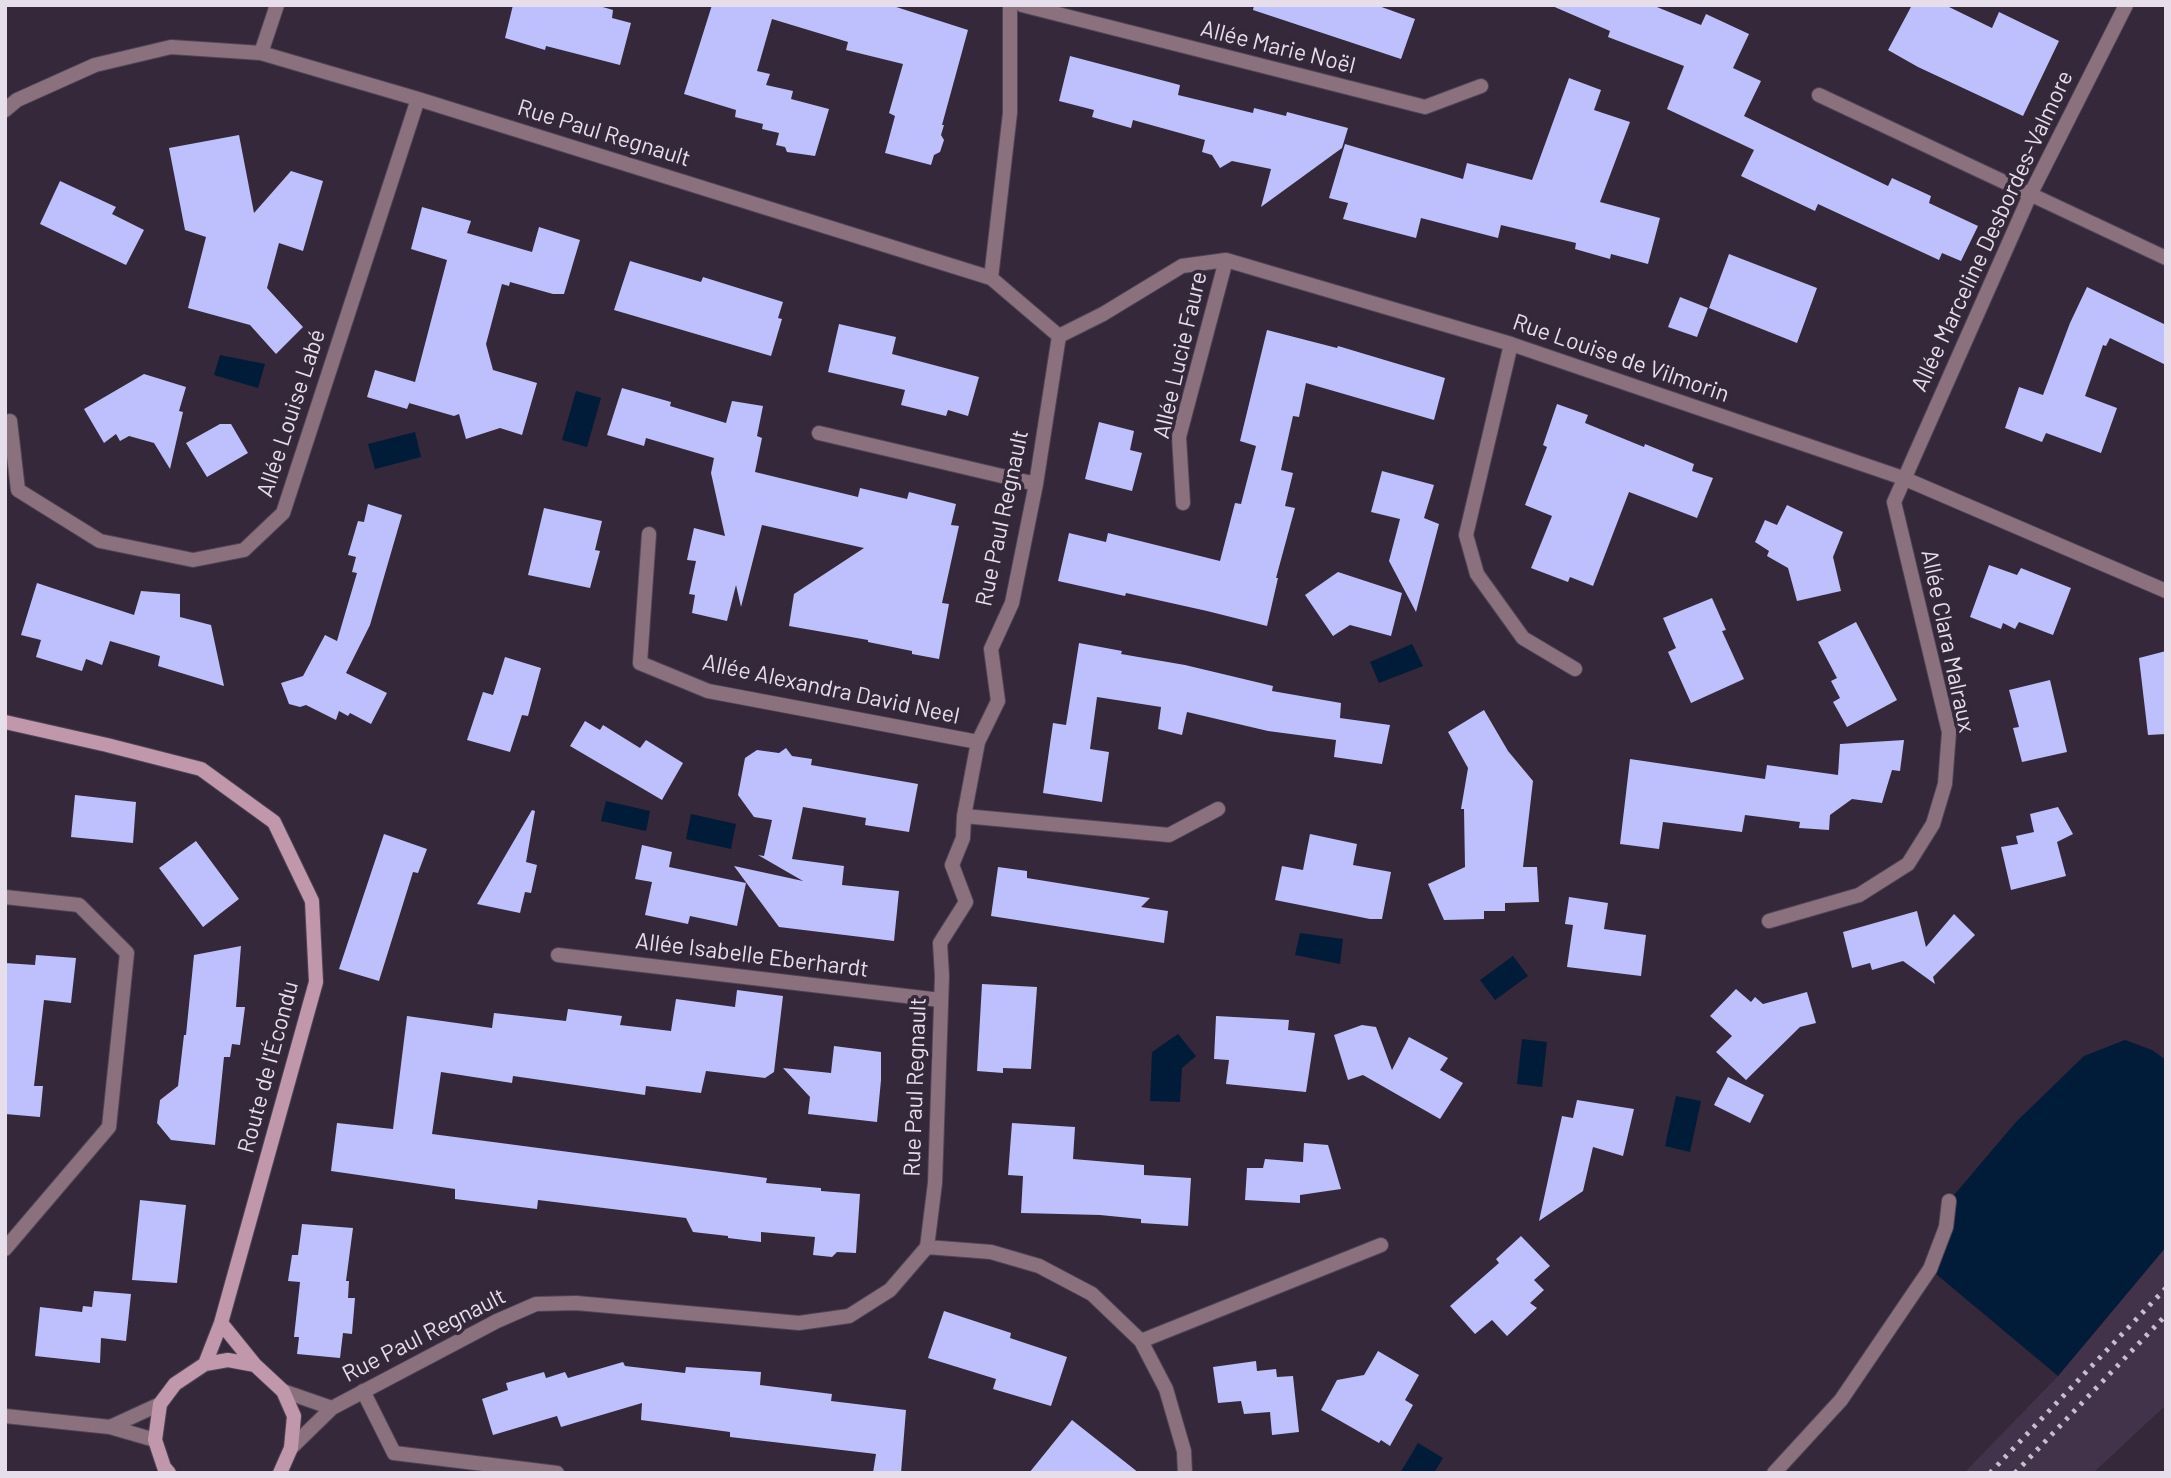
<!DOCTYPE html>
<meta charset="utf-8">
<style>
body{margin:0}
#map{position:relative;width:2171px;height:1478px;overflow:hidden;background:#34283a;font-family:Barlow,sans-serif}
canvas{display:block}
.frame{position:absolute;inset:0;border:7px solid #e6deea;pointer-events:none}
</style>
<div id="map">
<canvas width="2171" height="1478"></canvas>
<div class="frame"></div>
</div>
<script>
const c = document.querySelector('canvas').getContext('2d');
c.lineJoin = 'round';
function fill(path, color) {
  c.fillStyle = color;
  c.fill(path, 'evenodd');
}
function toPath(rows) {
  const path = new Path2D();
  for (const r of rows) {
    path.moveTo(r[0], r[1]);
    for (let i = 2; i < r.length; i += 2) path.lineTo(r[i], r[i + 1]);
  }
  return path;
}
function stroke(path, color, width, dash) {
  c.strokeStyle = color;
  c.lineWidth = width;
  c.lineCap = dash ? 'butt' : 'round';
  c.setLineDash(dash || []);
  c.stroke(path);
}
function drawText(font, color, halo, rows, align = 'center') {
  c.font = font + ' Barlow,sans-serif';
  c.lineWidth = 7;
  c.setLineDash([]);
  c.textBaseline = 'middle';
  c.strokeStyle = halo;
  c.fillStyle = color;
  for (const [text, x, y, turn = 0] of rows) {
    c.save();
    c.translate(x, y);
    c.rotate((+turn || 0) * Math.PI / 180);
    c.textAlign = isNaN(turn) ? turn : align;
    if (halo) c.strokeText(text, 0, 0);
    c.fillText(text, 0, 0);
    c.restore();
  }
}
fill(toPath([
 [2166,1247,2166,1405,2093,1473,1964,1473,2058,1376]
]), '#42334a');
fill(toPath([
 [220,355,265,364,258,388,214,375],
 [576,391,601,398,587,447,562,440],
 [415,432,421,457,375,469,368,444],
 [1412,644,1423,666,1379,683,1370,662],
 [606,801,650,811,646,831,601,821],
 [691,814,736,824,731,849,686,839],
 [1300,933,1343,939,1340,964,1295,955],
 [1513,956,1528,976,1495,1000,1480,980],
 [1178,1034,1196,1056,1182,1068,1180,1102,1150,1101,1152,1052],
 [1522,1039,1547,1042,1542,1087,1517,1084],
 [2125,1040,2152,1050,2166,1060,2166,1247,2058,1376,1930,1269,1949,1201,2016,1122,2084,1056],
 [1676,1096,1701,1101,1690,1152,1665,1146],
 [1418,1443,1443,1458,1434,1473,1400,1473]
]), '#001c39');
fill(toPath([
 [513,5,596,5,613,10,612,18,631,23,620,65,546,46,545,50,505,38],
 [712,5,890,5,968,30,942,125,944,125,941,135,944,140,940,152,934,155,931,165,885,153,895,116,889,113,903,64,846,50,848,42,772,19,757,71,770,74,766,85,793,91,791,99,829,109,815,156,787,152,785,147,776,145,779,133,762,129,763,124,735,117,736,110,684,94],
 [1254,5,1376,5,1415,19,1401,59,1253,10],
 [1550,5,1652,5,1701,25,1706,14,1749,34,1733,68,1761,81,1744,116,1888,186,1892,178,1931,196,1929,203,1978,226,1961,261,1942,253,1939,260,1818,204,1815,211,1741,176,1754,150,1667,109,1684,66,1608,37,1610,31],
 [1912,5,1945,5,1992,28,1999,12,2059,41,2023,116,1918,67,1888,50],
 [1070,56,1180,85,1178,95,1253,113,1254,108,1286,116,1287,112,1348,128,1342,148,1261,207,1271,169,1232,161,1220,168,1212,155,1202,152,1205,140,1133,120,1131,128,1092,117,1094,110,1059,101],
 [1569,78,1601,90,1594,110,1630,122,1600,202,1660,218,1648,264,1611,254,1610,259,1575,249,1576,243,1501,225,1498,238,1421,218,1416,238,1343,219,1348,203,1329,198,1345,144,1463,179,1467,163,1532,180],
 [239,135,254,213,291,171,323,181,303,251,279,243,267,288,303,327,276,354,250,325,188,308,206,237,185,230,169,148],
 [60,181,116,207,112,214,144,230,126,265,40,224],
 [422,207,471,221,467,233,532,252,539,227,580,240,564,294,553,294,510,282,509,286,502,284,486,344,493,370,537,383,522,435,500,428,466,439,459,414,454,416,409,403,410,401,407,409,367,397,375,370,415,382,447,260,411,249],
 [1729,254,1817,288,1797,343,1709,308],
 [630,261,701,282,703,277,783,302,778,318,782,319,771,356,614,310],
 [2087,287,2166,325,2166,365,2110,338,2106,346,2103,345,2085,396,2117,408,2101,453,2046,433,2042,442,2005,428,2019,387,2043,395,2070,323],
 [1680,297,1708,308,1697,337,1668,327],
 [839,324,896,337,892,354,979,377,968,416,948,410,946,416,901,405,905,390,828,372],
 [1267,330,1337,348,1338,346,1445,378,1434,420,1306,383,1299,417,1293,416,1281,470,1293,473,1285,506,1295,508,1276,578,1278,578,1267,626,1207,611,1126,593,1125,596,1058,581,1069,533,1106,542,1108,533,1220,561,1235,503,1241,504,1256,446,1240,441],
 [144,374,186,387,179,411,183,412,170,469,154,443,129,436,120,441,116,434,104,443,84,409],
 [622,388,671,402,670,406,726,423,732,401,763,406,757,436,762,438,755,472,858,497,860,488,907,499,909,492,956,504,951,525,959,526,942,603,949,604,939,659,912,654,912,651,868,642,868,640,789,626,794,594,864,548,762,525,741,607,736,585,727,621,692,613,695,595,689,594,696,561,687,560,694,528,725,536,711,473,714,458,646,438,644,446,607,435],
 [1557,404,1588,415,1585,423,1644,447,1645,444,1694,464,1692,471,1713,478,1697,518,1629,492,1593,586,1570,577,1568,582,1531,568,1552,516,1525,505,1547,447,1543,445],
 [1099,422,1134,431,1130,450,1142,453,1132,491,1085,479],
 [220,424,231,424,248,453,207,477,186,443],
 [1382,471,1434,485,1424,518,1439,524,1416,612,1389,561,1400,519,1371,512],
 [368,504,402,515,370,625,346,673,387,693,371,724,350,713,348,716,339,711,336,720,306,705,300,707,289,704,281,683,303,676,325,635,337,641,357,573,352,572,356,557,348,555,358,521,364,522],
 [1787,505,1843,532,1833,557,1841,591,1797,601,1788,568,1767,556,1769,551,1755,542,1765,520,1777,525],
 [544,508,602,521,595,550,600,551,590,588,528,575],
 [1989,565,2017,575,2021,568,2071,588,2053,635,2019,622,2015,629,2003,623,2001,629,1970,617],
 [1338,572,1402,593,1391,636,1350,625,1333,636,1305,595],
 [37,583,134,615,141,591,180,594,180,617,211,625,224,686,158,666,160,656,110,641,102,665,86,659,82,671,36,657,41,640,21,635],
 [1712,598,1726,630,1722,631,1744,679,1691,703,1668,652,1676,648,1663,618],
 [1856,622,1897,700,1847,727,1833,702,1840,698,1831,681,1837,678,1818,642],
 [1079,643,1122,651,1121,654,1185,665,1273,686,1272,691,1341,703,1340,718,1390,725,1382,764,1334,757,1336,740,1268,731,1187,712,1182,735,1158,729,1161,707,1097,697,1090,749,1109,752,1102,802,1043,793,1053,723,1066,725],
 [2166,651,2166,734,2148,735,2139,658],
 [505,657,541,668,528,716,522,715,510,752,467,740,483,692,493,695],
 [2050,680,2067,752,2022,762,2013,728,2019,727,2009,690],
 [1484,710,1508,751,1533,781,1523,867,1537,867,1539,902,1505,903,1505,911,1484,911,1484,919,1444,920,1428,884,1465,867,1464,809,1461,809,1468,768,1448,732],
 [585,721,600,730,603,725,640,748,646,740,683,763,662,800,570,746],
 [1904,740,1900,771,1892,770,1882,803,1852,799,1830,815,1829,830,1799,828,1800,822,1745,815,1742,832,1663,822,1659,849,1620,844,1630,759,1765,779,1767,765,1838,775,1840,744],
 [786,748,792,756,812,759,811,765,918,784,909,832,865,825,866,818,803,807,792,859,844,866,842,885,899,891,894,941,779,927,734,866,803,881,758,855,764,856,772,820,754,817,738,795,745,758,757,750,779,753],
 [75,795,136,802,133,843,71,837],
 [2058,807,2073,834,2057,842,2066,876,2011,890,2001,847,2018,844,2016,836,2034,832,2030,814],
 [532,810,535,811,526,862,537,865,531,893,525,892,520,913,477,904],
 [384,834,427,849,418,873,413,872,379,981,339,969],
 [1310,834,1357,844,1353,865,1391,872,1382,919,1370,919,1275,900,1282,866,1303,870],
 [196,841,239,899,203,927,159,868],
 [642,845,672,852,669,867,746,883,737,926,690,916,688,924,645,915,652,882,635,879],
 [998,867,1027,871,1027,878,1150,898,1141,907,1168,911,1164,943,991,916],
 [1569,897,1608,903,1604,929,1646,935,1641,976,1567,967,1573,925,1565,924],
 [1917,911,1926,947,1954,914,1975,935,1933,977,1935,984,1903,961,1872,970,1870,963,1852,968,1843,932],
 [241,946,236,1007,245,1007,240,1045,232,1044,230,1057,224,1057,215,1145,171,1140,157,1123,160,1100,178,1086,184,1035,186,1035,194,955],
 [36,955,76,958,71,1003,44,1000,34,1086,43,1086,40,1117,5,1114,5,963,35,965],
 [982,984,1037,987,1031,1069,1003,1068,1003,1073,977,1071],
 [1736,989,1751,1002,1755,997,1763,1004,1807,992,1816,1023,1800,1027,1746,1080,1716,1052,1732,1036,1710,1016],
 [737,990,783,996,774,1072,765,1078,706,1071,701,1093,646,1086,645,1095,513,1076,512,1083,441,1072,432,1134,767,1178,766,1183,821,1188,821,1191,860,1194,856,1253,837,1252,832,1257,813,1255,815,1237,761,1232,761,1242,728,1238,728,1236,693,1232,686,1218,538,1200,537,1209,455,1199,455,1189,331,1171,337,1123,393,1129,407,1016,492,1028,494,1013,566,1021,568,1009,622,1016,620,1025,671,1031,676,999,735,1007],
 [1216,1016,1289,1020,1288,1030,1315,1033,1306,1092,1226,1084,1229,1060,1214,1059],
 [1362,1025,1376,1027,1392,1070,1409,1037,1448,1058,1440,1070,1463,1083,1440,1119,1363,1075,1348,1080,1334,1035],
 [834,1046,881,1052,881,1080,877,1122,808,1114,810,1097,783,1068,831,1073],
 [1728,1077,1764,1095,1750,1123,1714,1105],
 [1577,1100,1634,1109,1623,1156,1593,1147,1583,1191,1539,1221,1562,1116,1573,1118],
 [1012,1123,1075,1127,1073,1159,1144,1165,1144,1175,1191,1178,1188,1226,1141,1223,1141,1219,1100,1215,1021,1213,1023,1176,1008,1175],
 [1304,1143,1328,1145,1341,1189,1300,1195,1300,1203,1245,1200,1247,1168,1263,1168,1265,1159,1303,1162],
 [140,1200,186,1205,177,1283,132,1280],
 [302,1224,353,1228,346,1281,349,1281,348,1298,355,1298,352,1334,343,1333,340,1358,297,1354,299,1337,294,1337,300,1282,288,1281,292,1255,298,1255],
 [1521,1236,1550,1266,1534,1280,1544,1290,1530,1303,1537,1308,1507,1336,1492,1320,1475,1334,1450,1306,1499,1263,1496,1259],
 [94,1291,131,1294,126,1341,101,1338,100,1363,35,1356,40,1307,82,1312,83,1306,92,1307],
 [944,1311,1011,1333,1010,1338,1067,1357,1051,1406,993,1389,996,1379,928,1358],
 [1378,1351,1419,1375,1405,1400,1413,1405,1390,1446,1381,1440,1379,1443,1321,1410,1337,1380,1364,1375],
 [1256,1361,1257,1371,1276,1369,1277,1377,1293,1376,1299,1432,1272,1435,1270,1412,1244,1414,1241,1401,1218,1403,1213,1367],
 [623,1362,625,1366,685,1373,686,1367,761,1372,760,1385,832,1394,831,1401,906,1410,901,1473,873,1473,876,1454,730,1437,730,1432,641,1420,642,1403,561,1427,557,1416,493,1435,482,1399,508,1390,506,1383,544,1372,546,1378,565,1372,568,1378],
 [1072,1420,1139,1473,1029,1473]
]), '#bdc0fc');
const lane = toPath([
 [363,1391,394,1453,557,1473],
 [1774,1473,1841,1400,1930,1269,1946,1227,1949,1201]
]);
const street = toPath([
 [1022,5,1425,107,1481,86],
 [261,53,277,5],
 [1819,95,2166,258],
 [5,110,17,100,95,65,171,47,261,53,418,99,991,278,1059,336],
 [991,278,1010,113,1010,5],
 [1059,336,1103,314,1182,266,1226,260,1511,344,1903,478,2166,591],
 [1511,344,1466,535,1477,574,1523,638,1575,669],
 [10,421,18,490,100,541,193,560,244,550,283,513,418,99],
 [819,433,1036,484],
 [1183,503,1179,437,1226,260],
 [649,534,640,663,708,691,978,742],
 [964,816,1169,835,1218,809],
 [5,897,79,905,127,953,109,1127,5,1249],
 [1769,921,1859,895,1908,864,1933,824,1945,784,1949,732,1894,502,2030,195,2126,5],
 [558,955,940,1000],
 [927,1247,991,1252,1039,1266,1092,1294,1141,1341,1166,1389,1184,1451,1185,1473],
 [1141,1341,1381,1245],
 [283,1391,332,1408],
 [5,1416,110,1427,155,1440],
 [110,1427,160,1404],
 [291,1448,332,1408,497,1321,536,1304,576,1303,799,1323,849,1316,890,1290,927,1247,935,1183,942,976,940,943,966,902,952,865,963,838,964,816,978,742,998,701,991,649,1012,603,1036,484,1059,336]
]);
const secondary = toPath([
 [5,722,107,745,201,769,274,822,312,901,316,982,221,1323,205,1364],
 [221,1323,255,1365,283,1391,294,1416,291,1448,280,1473],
 [169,1473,164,1467,155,1440,160,1404,175,1384,205,1364,228,1360,255,1365]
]);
stroke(lane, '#504556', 16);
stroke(street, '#504556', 16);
stroke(secondary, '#504556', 16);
stroke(lane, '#8b717e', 14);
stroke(street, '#8b717e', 14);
stroke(secondary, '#c197ac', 14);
stroke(toPath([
 [1990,1473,2166,1288],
 [2015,1473,2166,1315]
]), '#c8bfcc', 5, [3.5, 7]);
drawText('23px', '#e6deea', '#34283a', [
 ["Allée Marie Noël",1278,47,14],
 ["Rue Paul Regnault",604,133,17],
 ["Allée Marceline Desbordes-Valmore",1992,231,-65],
 ["Allée Lucie Faure",1180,355,-77],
 ["Rue Louise de Vilmorin",1621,358,19],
 ["Allée Louise Labé",291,413,-72],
 ["Rue Paul Regnault",1002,518,-78],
 ["Allée Clara Malraux",1948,641,78],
 ["Allée Alexandra David Neel",831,689,12],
 ["Allée Isabelle Eberhardt",752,955,7],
 ["Route de l'Écondu",268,1067,-75],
 ["Rue Paul Regnault",915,1087,-88],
 ["Rue Paul Regnault",424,1335,-27]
]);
</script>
